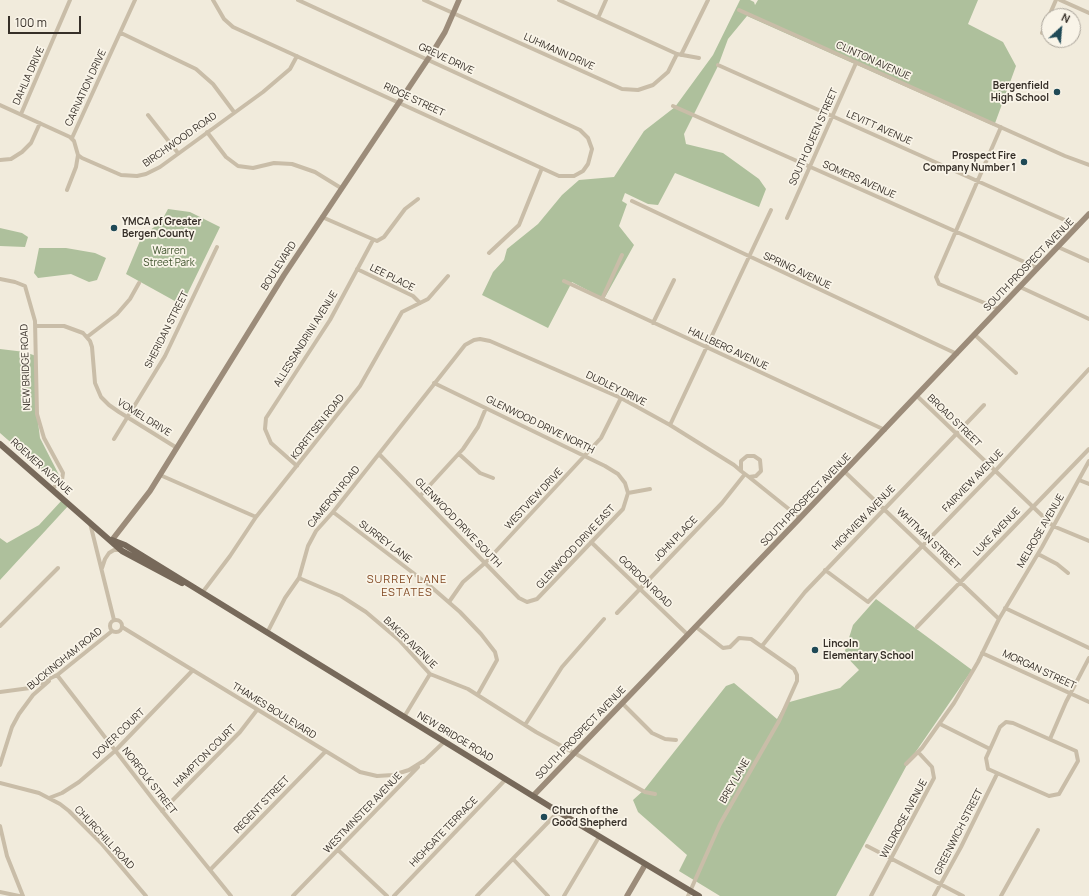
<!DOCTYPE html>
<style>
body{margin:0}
#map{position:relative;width:1089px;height:896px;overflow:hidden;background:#f1ebdc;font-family:Manrope,sans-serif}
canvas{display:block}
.north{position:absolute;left:1041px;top:8px;width:40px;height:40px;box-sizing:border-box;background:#f9f4e8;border:1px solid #aba59b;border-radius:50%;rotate:26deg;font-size:11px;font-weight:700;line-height:16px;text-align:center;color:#362f28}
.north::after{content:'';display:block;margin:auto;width:14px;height:18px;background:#1f4956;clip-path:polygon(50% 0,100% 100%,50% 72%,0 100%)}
.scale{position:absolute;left:8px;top:16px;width:73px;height:18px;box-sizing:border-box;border:2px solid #362f28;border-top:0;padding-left:5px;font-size:12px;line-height:14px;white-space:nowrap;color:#362f28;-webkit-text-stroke:3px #f9f4e8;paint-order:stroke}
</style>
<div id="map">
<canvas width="1089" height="896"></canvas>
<div class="north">N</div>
<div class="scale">100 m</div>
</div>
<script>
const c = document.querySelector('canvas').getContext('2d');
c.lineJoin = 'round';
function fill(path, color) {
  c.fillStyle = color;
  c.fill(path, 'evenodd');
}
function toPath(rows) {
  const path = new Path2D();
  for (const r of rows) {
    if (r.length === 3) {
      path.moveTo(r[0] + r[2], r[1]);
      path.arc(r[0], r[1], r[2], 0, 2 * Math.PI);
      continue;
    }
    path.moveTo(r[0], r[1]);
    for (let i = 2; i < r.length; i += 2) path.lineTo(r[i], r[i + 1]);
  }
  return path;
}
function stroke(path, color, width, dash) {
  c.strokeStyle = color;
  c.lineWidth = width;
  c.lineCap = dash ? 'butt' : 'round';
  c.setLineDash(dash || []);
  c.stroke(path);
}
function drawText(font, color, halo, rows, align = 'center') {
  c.font = font + ' Manrope,sans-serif';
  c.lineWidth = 3.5;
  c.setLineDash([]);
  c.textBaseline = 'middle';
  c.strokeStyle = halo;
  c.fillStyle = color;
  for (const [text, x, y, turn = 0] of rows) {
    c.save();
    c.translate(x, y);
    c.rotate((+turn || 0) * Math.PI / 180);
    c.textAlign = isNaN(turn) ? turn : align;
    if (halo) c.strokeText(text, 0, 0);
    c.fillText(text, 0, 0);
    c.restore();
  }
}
fill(toPath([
 [740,0,750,0,754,2,755,5,758,0,978,0,968,24,1003,42,1016,66,994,126,747,16,728,39,718,66,684,134,686,144,723,153,759,179,766,189,759,207,675,173,658,205,648,204,625,193,622,201,627,204,619,226,634,245,604,299,572,282,548,328,482,295,493,272,504,260,507,249,538,224,562,195,579,180,614,177,644,131,675,107,713,55],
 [168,209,190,212,220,227,182,305,126,274,142,236,161,222],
 [0,228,22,233,28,237,25,247,0,246],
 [39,248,66,248,95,253,106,258,97,280,89,282,71,274,38,278,34,273],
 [0,349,25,352,36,356,37,414,40,438,59,475,59,480,55,481,0,433],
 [63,499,69,505,0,580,0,538,7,543,39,525],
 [876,599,972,670,908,763,836,896,720,896,679,871,687,855,638,812,633,800,644,790,726,686,734,683,777,719,786,703,840,688,859,670,844,654,853,625]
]), '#aec09c');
stroke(toPath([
 [213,0,224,19,233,27,559,176,574,176,583,171,588,164,592,149,588,138,580,130,298,0],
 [424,0,622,89,638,90,653,85,668,72,677,54],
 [559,0,677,54,699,58],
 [1060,0,1089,13],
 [739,10,1065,156,1089,165],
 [1049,16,1056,0],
 [598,18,606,0],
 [121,33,196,69,213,84,234,112],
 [1042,33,1049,16],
 [681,55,708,0],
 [718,65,1078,226],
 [0,105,70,137,74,141,78,155,82,158,121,175,137,176,146,174,160,167,263,92,290,69,297,56],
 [673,106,1038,268],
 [21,114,70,0],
 [148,115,178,153],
 [207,132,226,157,238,166,253,168,274,163,292,164,315,172,341,188],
 [72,138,135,0],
 [0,160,11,159,22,152,31,143,40,123],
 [67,190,76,167,78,155],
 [632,201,957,354],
 [322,217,377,241,384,237,405,209,418,199],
 [787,218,856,63],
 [1058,247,1089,261],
 [489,253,519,225,542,168],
 [357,269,413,296,420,303],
 [0,279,15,282,25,286,35,321,37,414,44,438,63,473,62,480,52,489],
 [564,281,885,430],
 [1020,287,1089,319],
 [602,299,622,255],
 [999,309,939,284,936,277,1001,127],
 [653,323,674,280],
 [36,326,64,326,83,333,90,341,92,347,95,383,101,397,109,405,119,412,177,448],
 [975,335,1016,373],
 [87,337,117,314,130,299,139,283],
 [917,396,1053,526,1089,541],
 [670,425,771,210],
 [114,439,165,356,217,247],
 [379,454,519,598,527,602,537,599,623,509,628,493,625,483,618,474,605,466,434,383],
 [459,454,480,473,493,478],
 [297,466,271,443,265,429,266,418,330,320,373,240],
 [845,472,999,619],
 [160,475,256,517],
 [749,477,800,518],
 [1079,480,1089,484],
 [628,493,650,489],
 [420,496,463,449,478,427,486,408],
 [333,512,429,585,460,612,481,634,495,652,497,660,478,694],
 [90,523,114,620],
 [591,542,688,635],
 [1038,554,1057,564,1068,573],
 [102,568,105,559,109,553,114,550,121,550],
 [825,570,868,602,995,471,1089,369],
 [299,578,341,596,366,612,399,640,430,674,468,689,536,732,645,792,655,794],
 [202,593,230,556,256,517,360,386,402,312,428,299,448,276],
 [449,602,463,582,485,563,601,438,621,398],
 [1005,608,1089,648],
 [617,613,722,503,745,474],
 [116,626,6],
 [0,626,58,568],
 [122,627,360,772,377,776,393,775,409,770,425,760],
 [917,627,1089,449],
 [267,633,285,598,299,578,308,546,316,531,333,512,465,345,474,340,480,339,490,341,621,398,670,425,734,465,741,471,749,477,756,476,761,471,760,460,754,456,747,456,741,461,741,471],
 [762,646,805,592,984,405],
 [982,653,1089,702],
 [56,676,112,631],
 [0,692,30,688,57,675,155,802,231,896],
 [622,703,652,733,665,739,676,740],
 [404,717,430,674],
 [1006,722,1013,723,1076,751,1078,761,1059,794,1049,796,988,769,986,758,1000,727,1006,722],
 [940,724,990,749],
 [525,725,562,667,604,619],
 [1050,739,1066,702,1089,658],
 [423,762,444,742],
 [906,764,922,748,954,703,978,662,999,619,1042,547,1089,461],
 [0,765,12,727,19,714,33,695,49,681],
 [0,783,39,793,60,804,69,811,101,843,146,896],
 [49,798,62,793,79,782,115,751,193,670],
 [162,811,240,732,257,710],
 [0,826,7,856,23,896],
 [867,846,963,896],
 [338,850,387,896],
 [513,859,548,896],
 [210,870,325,752],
 [0,892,19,896],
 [293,896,418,767],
 [394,896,506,779],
 [477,896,558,812],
 [564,896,599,837],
 [688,896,720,824,779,721,797,681,797,675,794,669,751,639,739,638,730,647,723,648,696,627],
 [871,896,934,778,932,767,918,752],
 [934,896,961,847,997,774],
 [1001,896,1038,830]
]), '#c9bda8', 4);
stroke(toPath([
 [112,540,150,491,284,275,434,50,445,32,459,0],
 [533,796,800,518,1089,214],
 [627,896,645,865]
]), '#9c8c7a', 5.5);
stroke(toPath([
 [0,444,122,551,182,583],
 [112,540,125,545,567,817,699,896]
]), '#77695a', 6);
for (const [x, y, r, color] of [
 [1057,92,4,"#1f4956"],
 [1024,162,4,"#1f4956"],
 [114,228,4,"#1f4956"],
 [815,650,4,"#1f4956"],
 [544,817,4,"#1f4956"]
]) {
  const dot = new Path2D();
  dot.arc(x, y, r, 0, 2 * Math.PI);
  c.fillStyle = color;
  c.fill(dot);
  stroke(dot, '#f9f4e8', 1.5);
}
drawText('10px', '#362f28', '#f9f4e8', [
 ["LUHMANN DRIVE",559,52,24],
 ["GREVE DRIVE",446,59,25],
 ["CLINTON AVENUE",873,61,24],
 ["DAHLIA DRIVE",29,76,-66],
 ["CARNATION DRIVE",86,88,-65],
 ["RIDGE STREET",414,100,25],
 ["LEVITT AVENUE",879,128,24],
 ["SOUTH QUEEN STREET",814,137,-66],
 ["BIRCHWOOD ROAD",180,140,-35],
 ["SOMERS AVENUE",859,180,24],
 ["SOUTH PROSPECT AVENUE",1029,265,-46],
 ["BOULEVARD",279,266,-57],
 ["SPRING AVENUE",797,271,25],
 ["LEE PLACE",392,278,26],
 ["SHERIDAN STREET",167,330,-63],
 ["ALLESSANDRINI AVENUE",306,339,-58],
 ["HALLBERG AVENUE",728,349,25],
 ["NEW BRIDGE ROAD",26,367,-92],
 ["DUDLEY DRIVE",616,389,26],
 ["VOMEL DRIVE",144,418,32],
 ["BROAD STREET",954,421,44],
 ["GLENWOOD DRIVE NORTH",540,425,26],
 ["KORFITSEN ROAD",318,427,-52],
 ["ROEMER AVENUE",41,467,42],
 ["FAIRVIEW AVENUE",973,481,-46],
 ["CAMERON ROAD",334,497,-51],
 ["WESTVIEW DRIVE",534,499,-47],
 ["SOUTH PROSPECT AVENUE",806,500,-46],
 ["HIGHVIEW AVENUE",864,518,-46],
 ["GLENWOOD DRIVE SOUTH",458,523,46],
 ["MELROSE AVENUE",1041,531,-60],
 ["LUKE AVENUE",997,532,-46],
 ["JOHN PLACE",676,539,-46],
 ["WHITMAN STREET",928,539,44],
 ["SURREY LANE",385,542,37],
 ["GLENWOOD DRIVE EAST",576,547,-47],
 ["GORDON ROAD",645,582,44],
 ["BAKER AVENUE",410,643,44],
 ["BUCKINGHAM ROAD",65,659,-39],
 ["MORGAN STREET",1039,670,25],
 ["THAMES BOULEVARD",274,711,32],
 ["SOUTH PROSPECT AVENUE",581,733,-46],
 ["DOVER COURT",119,734,-44],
 ["NEW BRIDGE ROAD",455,737,31],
 ["HAMPTON COURT",205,756,-45],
 ["NORFOLK STREET",149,781,52],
 ["BREY LANE",735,781,-60],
 ["REGENT STREET",262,805,-46],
 ["WESTMINSTER AVENUE",363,813,-46],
 ["WILDROSE AVENUE",904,819,-62],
 ["HIGHGATE TERRACE",444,832,-46],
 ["GREENWICH STREET",959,832,-63],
 ["CHURCHILL ROAD",104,838,47]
]);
drawText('bold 10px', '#362f28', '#f9f4e8', [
 ["Bergenfield",1049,86,"right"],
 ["High School",1049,98,"right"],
 ["Prospect Fire",1016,156,"right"],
 ["Company Number 1",1016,168,"right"],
 ["YMCA of Greater",122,222],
 ["Bergen County",122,234],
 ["Lincoln",823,644],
 ["Elementary School",823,656],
 ["Church of the",552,811],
 ["Good Shepherd",552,823]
], 'left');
drawText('10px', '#3f532d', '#f9f4e8', [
 ["Warren",169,251],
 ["Street Park",169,263]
]);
c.letterSpacing = '1px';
drawText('11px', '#824a24', '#f9f4e8', [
 ["SURREY LANE",407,580],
 ["ESTATES",407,593]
]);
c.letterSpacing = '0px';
</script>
